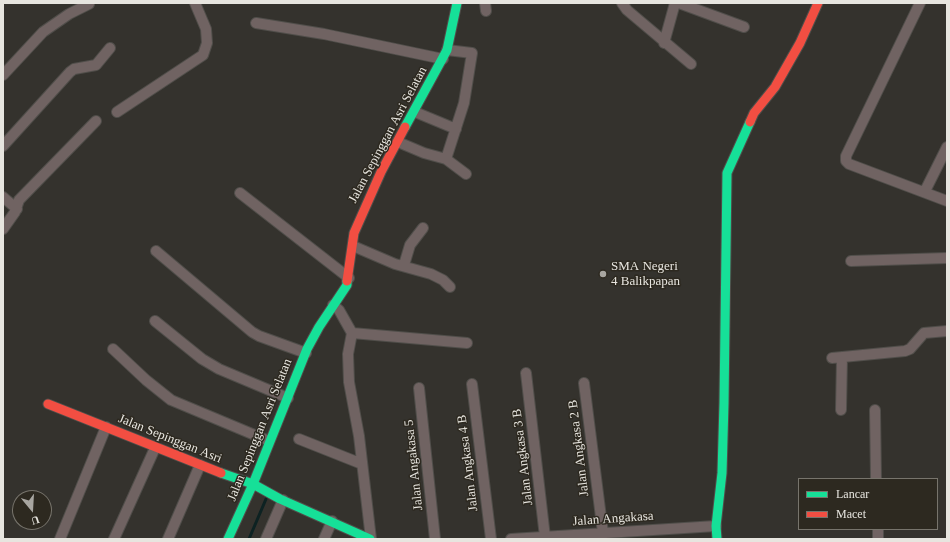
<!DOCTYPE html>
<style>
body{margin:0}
#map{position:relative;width:950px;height:542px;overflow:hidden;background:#34322d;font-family:Georgia,serif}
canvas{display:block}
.frame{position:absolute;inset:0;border:4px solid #e7e5df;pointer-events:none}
.legend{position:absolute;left:798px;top:478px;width:140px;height:52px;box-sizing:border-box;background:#2d2920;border:1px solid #77746c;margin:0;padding:5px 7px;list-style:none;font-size:12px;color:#e7e5df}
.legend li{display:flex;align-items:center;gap:8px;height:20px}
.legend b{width:20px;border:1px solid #77746c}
.north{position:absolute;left:12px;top:490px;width:40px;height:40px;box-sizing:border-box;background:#2d2920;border:1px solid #77746c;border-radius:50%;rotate:162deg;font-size:11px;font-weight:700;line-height:16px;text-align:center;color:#e7e5df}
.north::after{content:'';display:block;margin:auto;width:14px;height:18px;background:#a8a6a1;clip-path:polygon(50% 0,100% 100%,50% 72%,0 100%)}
</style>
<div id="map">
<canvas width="950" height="542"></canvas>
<div class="frame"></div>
<ul class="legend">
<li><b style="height:5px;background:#16e098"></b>Lancar</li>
<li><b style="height:5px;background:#f24e42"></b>Macet</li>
</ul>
<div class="north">U</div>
</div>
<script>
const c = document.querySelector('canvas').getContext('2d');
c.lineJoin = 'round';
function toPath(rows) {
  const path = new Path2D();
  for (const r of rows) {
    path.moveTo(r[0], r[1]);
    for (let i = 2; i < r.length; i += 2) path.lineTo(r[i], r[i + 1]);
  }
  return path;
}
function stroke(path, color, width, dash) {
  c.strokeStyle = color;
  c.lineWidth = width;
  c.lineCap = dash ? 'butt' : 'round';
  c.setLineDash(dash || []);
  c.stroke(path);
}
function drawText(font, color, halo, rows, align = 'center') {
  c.font = font + ' Georgia,serif';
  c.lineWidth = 3;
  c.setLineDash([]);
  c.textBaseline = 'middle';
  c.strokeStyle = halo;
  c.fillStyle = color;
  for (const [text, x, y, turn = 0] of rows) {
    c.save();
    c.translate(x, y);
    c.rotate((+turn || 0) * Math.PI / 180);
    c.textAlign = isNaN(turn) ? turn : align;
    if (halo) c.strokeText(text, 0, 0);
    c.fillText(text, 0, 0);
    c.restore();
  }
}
stroke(toPath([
 [249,539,266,499]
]), '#0d2222', 3);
const street = toPath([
 [485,3,486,11],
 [622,3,627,10,691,64],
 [679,3,744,27],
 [920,3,846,156,846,161,849,164,947,201],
 [256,23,324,34,443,59],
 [664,43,675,3],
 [3,75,43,32,69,14,89,4],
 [117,112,203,55,207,43,206,29,195,3],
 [415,112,456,129],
 [398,142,424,153,446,159,466,174],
 [3,146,70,72,74,69,96,65,110,48],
 [446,159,464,103,472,53,447,50],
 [925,191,947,147],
 [240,193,349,278],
 [3,197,17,209],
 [3,229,15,212,19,200,96,121],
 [353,246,395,264,431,274,443,280,450,287],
 [156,251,252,332,259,336,306,353],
 [851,261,947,258],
 [404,265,410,245,423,228],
 [333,305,339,310,352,333,348,354,349,382,359,436,371,539],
 [155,321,202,359,219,369,288,398],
 [352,333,467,343],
 [113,349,146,380,171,400,269,441],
 [832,358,905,351,910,349,924,333,947,331],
 [526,373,545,537],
 [584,383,603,533],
 [472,384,491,539],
 [419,388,435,539],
 [841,410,842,357],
 [875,410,876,479],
 [299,439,362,464],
 [878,529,878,539],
 [60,539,106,427],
 [114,539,155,448],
 [168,539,200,465],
 [266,539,283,500],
 [324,539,332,521],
 [511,539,716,526]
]);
const fast = toPath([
 [405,127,447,50,457,3],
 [221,473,253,484,280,499,370,539],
 [228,539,253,484,307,349,319,327,347,285,347,281],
 [717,539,716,526,722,473,724,403,727,173,750,122]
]);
const jam = toPath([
 [750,122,754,113,775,87,800,43,818,3],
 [347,281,354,233,381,172,405,127],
 [48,404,221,473]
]);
stroke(street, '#504e4a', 12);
stroke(fast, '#504e4a', 11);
stroke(jam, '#504e4a', 11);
stroke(street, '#706362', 10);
stroke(fast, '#16e098', 9);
stroke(jam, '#f24e42', 9);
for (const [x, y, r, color] of [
 [603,274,4,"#a8a6a1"]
]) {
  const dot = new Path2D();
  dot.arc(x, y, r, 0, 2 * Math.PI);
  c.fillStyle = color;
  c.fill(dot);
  stroke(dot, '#2d2920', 1.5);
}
drawText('13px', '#e7e5df', '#2d2920', [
 ["Jalan Sepinggan Asri Selatan",388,135,-62],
 ["Jalan Sepinggan Asri Selatan",260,430,-68],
 ["Jalan Sepinggan Asri",170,439,22],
 ["Jalan Angkasa 2 B",579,448,-97],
 ["Jalan Angkasa 3 B",523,457,-97],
 ["Jalan Angkasa 4 B",468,463,-97],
 ["Jalan Angakasa 5",414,465,-96],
 ["Jalan Angakasa",613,519,-4]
]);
drawText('13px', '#e7e5df', '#2d2920', [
 ["SMA Negeri",611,267],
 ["4 Balikpapan",611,282]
], 'left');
</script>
